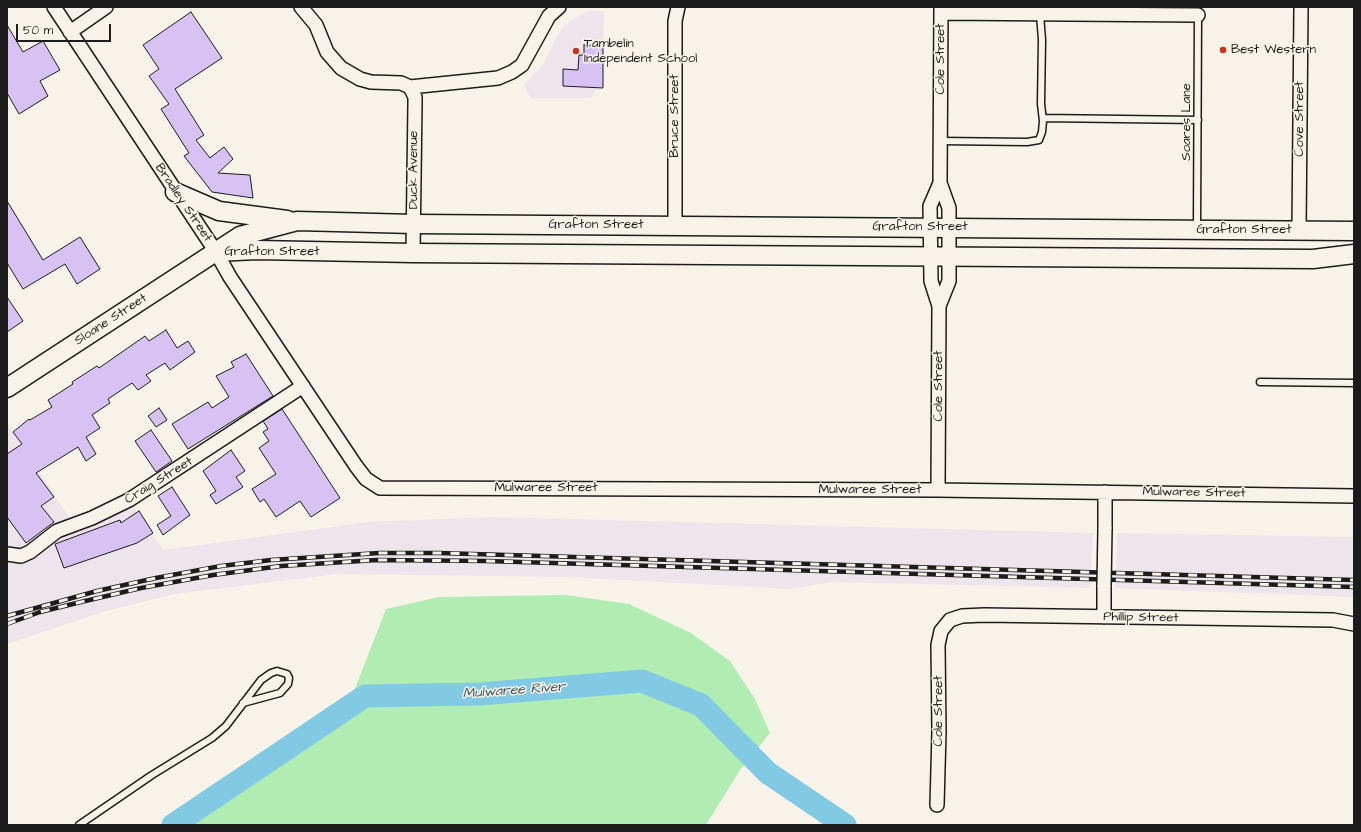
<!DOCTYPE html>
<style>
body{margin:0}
#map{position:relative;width:1361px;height:832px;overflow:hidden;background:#f7f3e8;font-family:"Architects Daughter",sans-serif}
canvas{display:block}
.frame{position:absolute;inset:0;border:8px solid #1c1c1c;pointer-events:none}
.scale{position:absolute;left:16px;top:24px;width:95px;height:18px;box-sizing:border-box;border:2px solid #1c1c1c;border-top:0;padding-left:5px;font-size:12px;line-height:14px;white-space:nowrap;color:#1c1c1c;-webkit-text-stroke:3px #f7f3e8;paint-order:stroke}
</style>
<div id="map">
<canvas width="1361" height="832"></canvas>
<div class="frame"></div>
<div class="scale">50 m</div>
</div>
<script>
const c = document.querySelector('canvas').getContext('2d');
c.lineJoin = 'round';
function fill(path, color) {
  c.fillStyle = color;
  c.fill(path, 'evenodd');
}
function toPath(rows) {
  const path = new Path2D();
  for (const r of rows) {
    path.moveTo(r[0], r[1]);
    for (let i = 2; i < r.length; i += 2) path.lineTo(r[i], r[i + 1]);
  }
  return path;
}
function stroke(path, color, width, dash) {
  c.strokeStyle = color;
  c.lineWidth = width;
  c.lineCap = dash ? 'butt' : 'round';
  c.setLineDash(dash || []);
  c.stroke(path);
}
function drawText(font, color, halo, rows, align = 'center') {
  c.font = font + ' "Architects Daughter",sans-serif';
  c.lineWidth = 3;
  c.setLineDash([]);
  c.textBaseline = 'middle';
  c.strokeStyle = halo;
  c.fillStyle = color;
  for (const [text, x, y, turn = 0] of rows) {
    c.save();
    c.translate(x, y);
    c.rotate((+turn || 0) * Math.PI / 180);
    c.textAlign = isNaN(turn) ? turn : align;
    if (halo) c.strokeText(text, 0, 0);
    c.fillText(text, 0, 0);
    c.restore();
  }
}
fill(toPath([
 [589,11,604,11,603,88,598,87,591,98,530,98,524,84,542,66,557,36,565,25,578,16],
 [7,423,74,525,129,500,163,550,369,522,492,517,1093,533,1090,588,833,582,788,589,570,577,338,574,174,594,102,612,7,644],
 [1117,533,1354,537,1354,597,1115,588]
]), '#eee4eb');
fill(toPath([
 [566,595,629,604,691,633,730,661,755,699,770,733,740,770,706,825,191,825,344,717,386,609,439,597]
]), '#b1edb3');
stroke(toPath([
 [173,825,365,696,479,694,642,681,701,705,768,773,845,825]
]), '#82c9e3', 23);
const building = toPath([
 [191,12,222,58,175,89,204,135,196,140,210,158,224,147,233,159,218,173,250,175,253,198,212,192,184,156,189,153,161,109,169,104,149,76,159,69,143,45,191,12],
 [7,25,23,52,43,41,60,70,40,81,48,96,19,114,7,93,7,25],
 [584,45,603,46,603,88,563,86,563,69,578,70,579,55,584,55,584,45],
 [7,201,43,260,80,237,100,269,77,284,65,264,23,289,7,263,7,201],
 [7,297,23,321,7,332,7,297],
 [166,330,177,348,188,341,195,352,170,370,165,363,146,375,151,381,138,390,132,383,108,399,110,403,92,415,100,428,86,437,96,454,86,461,78,447,36,473,54,497,41,506,54,522,26,543,7,517,7,454,22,444,13,432,29,419,30,420,52,407,48,400,73,384,72,382,97,366,99,368,145,336,149,341,166,330],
 [246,354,273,396,188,449,172,424,208,402,212,408,229,397,216,376,234,367,231,362,246,354],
 [159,408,167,420,156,427,148,416,159,408],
 [282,409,340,498,311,517,300,501,276,517,264,499,260,502,252,489,276,474,259,448,269,441,263,432,268,429,263,421,282,409],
 [151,430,172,461,156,472,135,441,151,430],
 [231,450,245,471,236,477,243,487,216,504,210,495,216,491,203,471,231,450],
 [172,487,190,515,163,535,157,525,171,516,158,496,172,487],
 [139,511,153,533,137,543,64,568,55,544,120,520,121,523,139,511]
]);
fill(building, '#d8c2f3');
stroke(building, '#1c1c1c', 1);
const lane = toPath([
 [1043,118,1198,120],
 [940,141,1027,142,1039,140,1042,132,1043,121,1041,104,1042,40,1040,14],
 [1197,227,1198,15],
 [1260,382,1354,383],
 [79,825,152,775,212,738,226,726,261,680,271,673,277,671,287,674,289,678,288,684,280,693,243,703]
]);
const street = toPath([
 [54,7,216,252,230,277,356,466,366,479,380,488,938,490,1354,496],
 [301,7,316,25,327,52,341,68,360,79,371,82,401,83,410,87,498,78,512,72,522,65,549,16,559,7],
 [941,13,1198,15],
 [70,32,106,7],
 [410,87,415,97,415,103,413,253],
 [675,226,675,21,678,7],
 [1299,230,1301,7],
 [939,306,949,281,949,208,940,183,941,7],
 [938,490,939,306,931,281,930,206,940,183],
 [1105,492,1105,529],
 [7,554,21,556,30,552,57,531,92,518,129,500,303,386],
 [1104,617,1104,585],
 [937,805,939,732,938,645,941,631,950,620,962,616,984,615,1333,620,1354,624]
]);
const secondary = toPath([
 [175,192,219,211,287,220],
 [216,252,257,250,413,253,1313,259,1354,254],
 [7,388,240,236,297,221,414,224,1354,231]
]);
stroke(lane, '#1c1c1c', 9);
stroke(street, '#1c1c1c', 16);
stroke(secondary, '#1c1c1c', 21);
stroke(lane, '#f7f3e8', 6);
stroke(street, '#f7f3e8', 13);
stroke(secondary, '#f7f3e8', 18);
const rail = toPath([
 [7,616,97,591,156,578,221,566,271,560,379,553,439,553,1354,580],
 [7,624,40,612,81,602,141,588,213,575,281,566,377,560,486,561,1354,587]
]);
stroke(rail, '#1c1c1c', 4.5);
stroke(rail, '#f7f3e8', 3, [9]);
const streetBridge = toPath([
 [1104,585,1105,529]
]);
stroke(streetBridge, '#1c1c1c', 16, []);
stroke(streetBridge, '#f7f3e8', 13);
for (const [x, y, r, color] of [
 [1223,50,4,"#c8321e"],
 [576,51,4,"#c8321e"]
]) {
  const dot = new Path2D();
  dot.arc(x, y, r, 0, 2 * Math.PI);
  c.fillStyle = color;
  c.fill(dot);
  stroke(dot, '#f7f3e8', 1.5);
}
drawText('13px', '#1c1c1c', '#f7f3e8', [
 ["Tambelin",584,44],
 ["Independent School",584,59],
 ["Best Western",1231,50]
], 'left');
drawText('13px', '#1c1c1c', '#f7f3e8', [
 ["Cole Street",941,59,-90],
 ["Bruce Street",675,116,-90],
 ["Cove Street",1300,119,-90],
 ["Soares Lane",1187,122,-90],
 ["Duck Avenue",414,170,-90],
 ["Bradley Street",183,203,56],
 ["Grafton Street",596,225],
 ["Grafton Street",920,227],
 ["Grafton Street",1244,230],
 ["Grafton Street",272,252],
 ["Sloane Street",111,320,-33],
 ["Cole Street",939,386,-90],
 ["Craig Street",159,481,-32],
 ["Mulwaree Street",546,488],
 ["Mulwaree Street",870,490],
 ["Mulwaree Street",1194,493,1],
 ["Phillip Street",1141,618,1],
 ["Cole Street",939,711,-90]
]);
drawText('italic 14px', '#405962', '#f7f3e8', [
 ["Mulwaree River",514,691,-4]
]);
</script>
